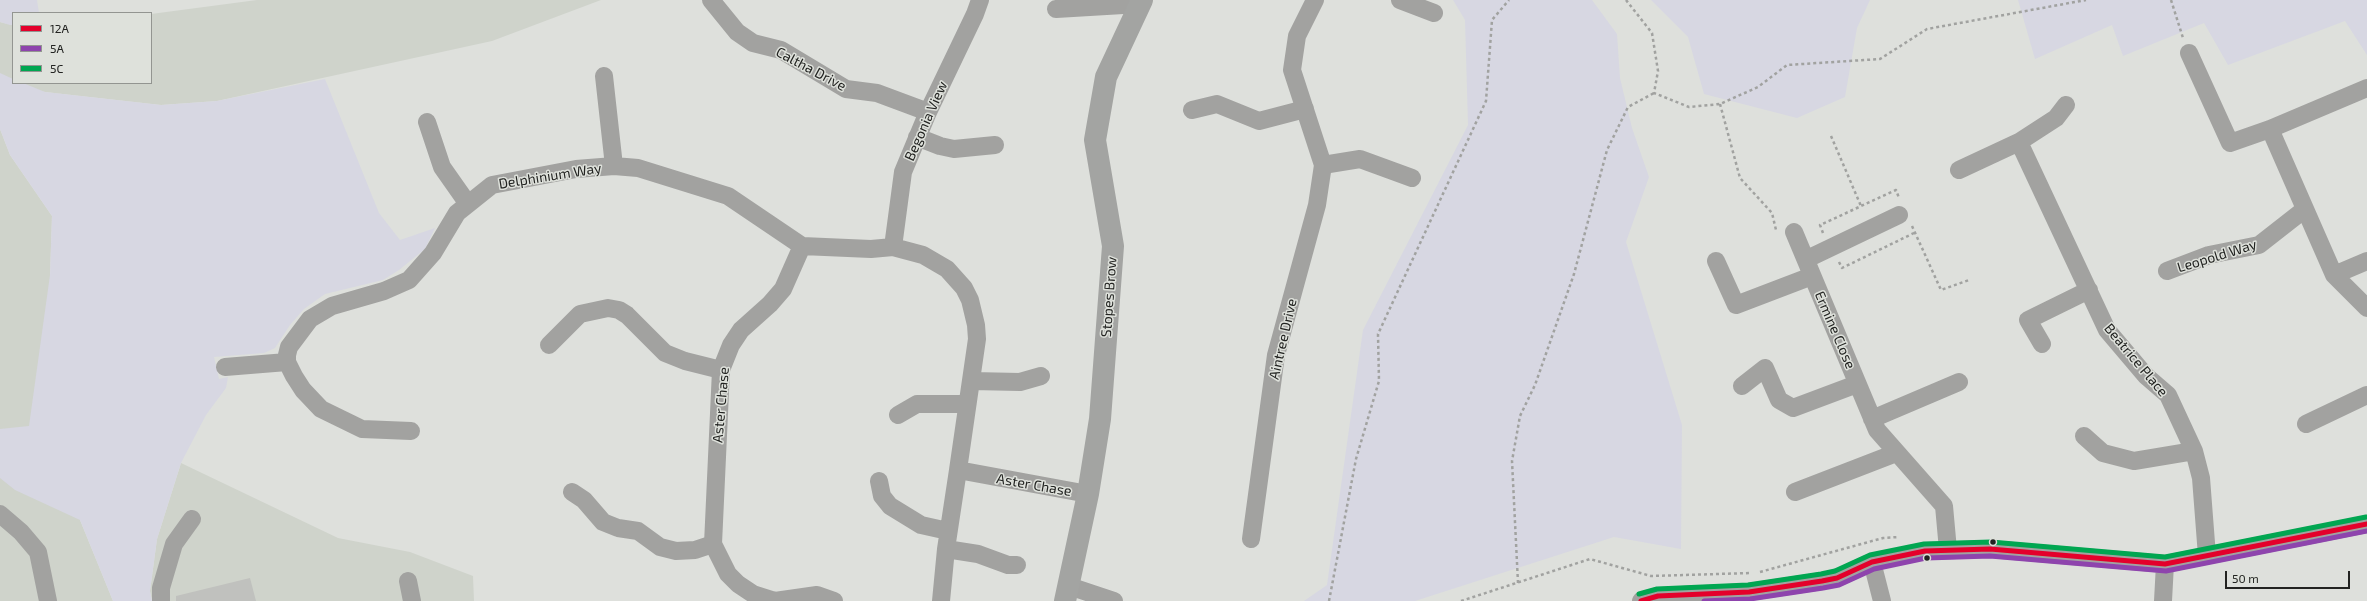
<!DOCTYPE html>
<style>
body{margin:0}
#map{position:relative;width:2367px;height:601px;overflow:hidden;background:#dee0dc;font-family:"Exo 2",sans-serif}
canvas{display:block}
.legend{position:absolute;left:12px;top:12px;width:140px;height:72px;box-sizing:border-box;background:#dee1db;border:1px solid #939591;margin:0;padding:5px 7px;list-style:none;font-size:12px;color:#222321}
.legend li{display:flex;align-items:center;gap:8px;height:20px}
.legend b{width:20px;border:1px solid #939591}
.scale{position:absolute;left:2225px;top:571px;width:125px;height:18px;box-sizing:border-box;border:2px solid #222321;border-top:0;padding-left:5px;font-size:12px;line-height:14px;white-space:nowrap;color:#222321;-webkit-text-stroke:3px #dee1db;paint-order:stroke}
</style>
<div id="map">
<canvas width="2367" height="601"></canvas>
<ul class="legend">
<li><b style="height:5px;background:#e4002b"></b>12A</li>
<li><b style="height:5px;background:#8e44ad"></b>5A</li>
<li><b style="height:5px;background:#00a651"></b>5C</li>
</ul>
<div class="scale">50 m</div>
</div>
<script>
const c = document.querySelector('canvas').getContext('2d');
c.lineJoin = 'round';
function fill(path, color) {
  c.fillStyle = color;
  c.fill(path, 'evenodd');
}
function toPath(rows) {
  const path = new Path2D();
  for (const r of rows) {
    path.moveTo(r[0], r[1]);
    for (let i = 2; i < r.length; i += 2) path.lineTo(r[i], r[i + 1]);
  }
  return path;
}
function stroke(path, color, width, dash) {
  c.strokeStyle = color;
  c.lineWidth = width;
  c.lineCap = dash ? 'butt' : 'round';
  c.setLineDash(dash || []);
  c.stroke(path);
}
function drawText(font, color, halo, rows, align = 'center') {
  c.font = font + ' "Exo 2",sans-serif';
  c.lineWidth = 3;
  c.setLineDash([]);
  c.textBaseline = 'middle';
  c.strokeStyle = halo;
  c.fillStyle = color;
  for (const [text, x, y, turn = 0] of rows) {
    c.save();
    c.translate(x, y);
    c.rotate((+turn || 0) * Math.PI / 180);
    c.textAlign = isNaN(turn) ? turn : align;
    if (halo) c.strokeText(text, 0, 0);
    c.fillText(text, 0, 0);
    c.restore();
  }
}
fill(toPath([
 [257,0,601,0,492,41,217,101,161,105,45,92,0,84,0,22,13,25,13,83,151,83,151,14],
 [0,129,10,155,52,216,50,275,80,520,113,601,0,601],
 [181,463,338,538,410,552,473,576,474,601,152,601,150,591,157,539]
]), '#cfd3cb');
fill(toPath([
 [0,0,37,0,39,13,13,13,13,25,10,25,0,22],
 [1453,0,1592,0,1617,34,1620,78,1632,128,1649,177,1626,242,1682,425,1681,549,1614,537,1415,601,1304,601,1327,585,1363,330,1468,125,1465,20],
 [1651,0,1870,0,1857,28,1845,97,1797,118,1704,94,1688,37],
 [2018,0,2367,0,2367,55,2345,21,2228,65,2204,23,2123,56,2112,25,2035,59],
 [0,73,13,79,13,83,23,83,45,92,161,105,217,101,325,79,379,213,400,240,435,228,425,249,399,270,383,280,325,294,304,309,290,325,275,348,264,353,214,357,219,379,228,377,226,388,206,415,181,463,157,539,150,591,152,601,113,601,80,520,15,490,0,478,0,429,29,426,50,275,52,216,10,155,0,129]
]), '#d7d7e2');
fill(toPath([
 [250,578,256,601,176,601,176,596]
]), '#c0c1be');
stroke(toPath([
 [1626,0,1652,33,1658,71,1654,93,1689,107,1720,104,1758,87,1787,65,1880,59,1927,29,2086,0],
 [2171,0,2183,38],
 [1720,104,1740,178,1772,213,1776,230],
 [1831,136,1861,206],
 [1912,226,1941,290,1969,280],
 [1823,233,1820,225,1896,190,1899,198],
 [1839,262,1842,268,1914,233],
 [1760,572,1883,538,1899,537],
 [1518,583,1512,461,1520,416,1535,385,1574,274,1607,150,1628,107,1654,93],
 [1329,601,1356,459,1379,381,1378,334,1486,101,1492,20,1509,0],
 [1461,601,1590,559,1651,576,1751,573]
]), '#a1a2a0', 2.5, [3, 3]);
stroke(toPath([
 [711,0,737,32,753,43,781,50,846,89,877,93,928,112],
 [1400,0,1434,13],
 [1056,9,1140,4],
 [2189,53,2230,143,2270,129,2367,88],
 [604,76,614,166],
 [1192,110,1217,104,1259,121,1305,109],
 [427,122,442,167,468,204],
 [2270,129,2334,275,2367,308],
 [917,137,940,146,954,149,995,145],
 [2019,142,2107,330,2146,376,2168,395,2194,451,2201,478,2207,556],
 [1323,165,1360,159,1412,178],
 [1959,170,2019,142,2056,118,2066,105],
 [1794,232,1877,430,1944,506,1948,550],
 [802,246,871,249,893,247,923,255,947,269,964,288,970,300,976,325,977,339,958,470,1088,494],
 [802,246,783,289,770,304,741,330,731,345,721,370,713,544,728,574,738,584,753,594,775,601,817,595,834,601],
 [893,247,903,172,928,112,975,14,980,0],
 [1807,259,1899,215],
 [1716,261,1736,305,1812,276],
 [2167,271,2209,255,2259,245,2305,209],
 [2334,275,2367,261],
 [2042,344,2028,320,2089,290],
 [549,345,580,314,608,308,619,310,627,315,665,353,685,361,721,370],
 [225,367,287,362],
 [972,381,1020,382,1041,376],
 [1742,386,1765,368,1779,400,1793,408,1857,384],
 [898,415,917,404,967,404],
 [1872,419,1959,382],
 [2306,424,2367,395],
 [411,431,362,429,321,409,303,390,294,376,287,362,287,355,289,347,310,319,332,306,384,291,409,280,433,253,457,213,492,185,576,169,614,166,638,168,728,196,802,246],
 [2084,436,2103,453,2134,461,2194,451],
 [879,481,882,496,890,506,921,525,948,531],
 [572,492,584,500,603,522,618,528,638,531,660,547,676,551,695,550,713,544],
 [1795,492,1896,453],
 [0,514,21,532,38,552,48,601],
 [1251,539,1276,355,1317,205,1323,165,1292,70,1297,36,1315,0],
 [946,549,978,554,1008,565,1017,565],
 [1872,562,1882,601],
 [408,581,412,601],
 [1069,586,1114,601],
 [161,601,161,588,174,544,192,519],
 [941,601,946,549,958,470],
 [1641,601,1658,596,1749,592,1822,581,1837,578,1872,562,1925,551,1990,549,2165,564,2367,524],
 [2163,601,2165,564]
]), '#a2a2a0', 18);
stroke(toPath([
 [1065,601,1088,494,1100,419,1113,246,1095,140,1106,77,1142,0]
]), '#a3a4a2', 22);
stroke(toPath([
 [1641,601,1658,596,1749,592,1822,581,1837,578,1872,562,1925,551,1990,549,2165,564,2367,524]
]), '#e4002b', 5);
stroke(toPath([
 [1704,601,1750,599,1823,588,1839,585,1874,569,1926,558,1990,556,2166,571,2367,531]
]), '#8e44ad', 5);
stroke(toPath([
 [1639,594,1657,589,1748,585,1821,574,1835,571,1870,555,1924,544,1991,542,2165,557,2366,517]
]), '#00a651', 5);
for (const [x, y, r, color] of [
 [1993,542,3.5,"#222321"],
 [1927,558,3.5,"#222321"]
]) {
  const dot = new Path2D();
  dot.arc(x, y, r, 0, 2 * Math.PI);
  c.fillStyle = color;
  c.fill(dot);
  stroke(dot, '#dee1db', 1.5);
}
drawText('14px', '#222321', '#dee1db', [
 ["Caltha Drive",811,69,28],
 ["Begonia View",926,121,-66],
 ["Delphinium Way",550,176,-9],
 ["Leopold Way",2217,256,-17],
 ["Stopes Brow",1109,297,-86],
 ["Ermine Close",1835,330,67],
 ["Aintree Drive",1283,339,-77],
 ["Beatrice Place",2136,360,50],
 ["Aster Chase",721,405,-85],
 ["Aster Chase",1034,485,10]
]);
</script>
